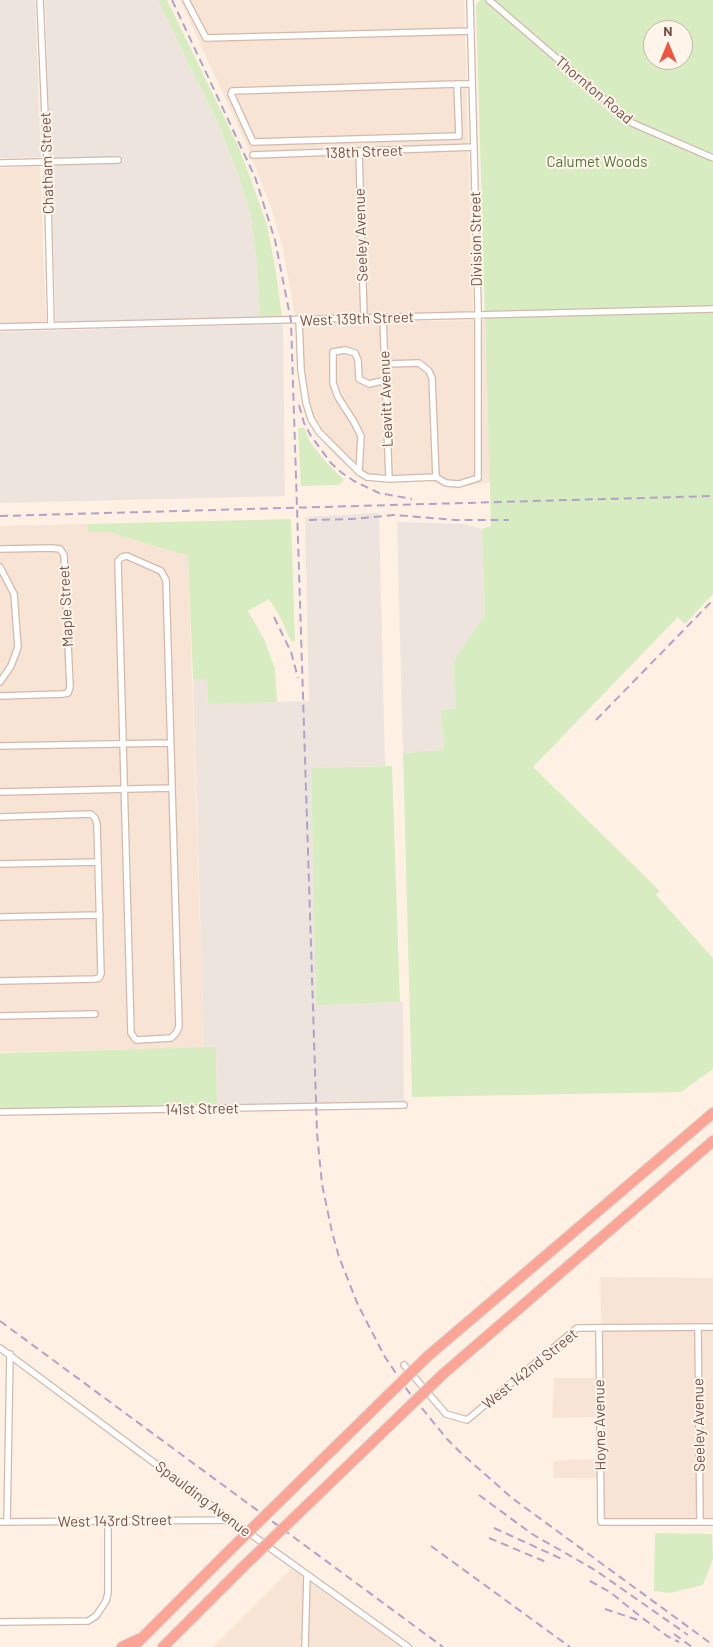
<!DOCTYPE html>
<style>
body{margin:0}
#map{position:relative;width:713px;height:1647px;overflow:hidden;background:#fef1e4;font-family:Barlow,sans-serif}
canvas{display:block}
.north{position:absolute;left:643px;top:20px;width:50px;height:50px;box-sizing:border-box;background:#fff5eb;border:1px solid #c9b4a9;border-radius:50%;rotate:0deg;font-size:14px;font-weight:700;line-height:20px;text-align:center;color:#785347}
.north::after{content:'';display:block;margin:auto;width:18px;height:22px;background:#f05440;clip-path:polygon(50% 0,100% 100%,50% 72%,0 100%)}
</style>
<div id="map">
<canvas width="713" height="1647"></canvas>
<div class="north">N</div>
</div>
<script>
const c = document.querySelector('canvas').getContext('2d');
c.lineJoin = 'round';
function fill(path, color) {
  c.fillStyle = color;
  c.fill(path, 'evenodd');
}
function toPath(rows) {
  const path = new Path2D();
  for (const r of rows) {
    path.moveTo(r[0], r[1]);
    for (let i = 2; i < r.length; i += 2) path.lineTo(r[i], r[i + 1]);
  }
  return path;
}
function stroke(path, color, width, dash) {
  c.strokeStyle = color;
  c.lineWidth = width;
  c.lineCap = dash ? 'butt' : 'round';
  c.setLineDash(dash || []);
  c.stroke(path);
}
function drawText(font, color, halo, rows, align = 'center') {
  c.font = font + ' Barlow,sans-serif';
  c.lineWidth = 4;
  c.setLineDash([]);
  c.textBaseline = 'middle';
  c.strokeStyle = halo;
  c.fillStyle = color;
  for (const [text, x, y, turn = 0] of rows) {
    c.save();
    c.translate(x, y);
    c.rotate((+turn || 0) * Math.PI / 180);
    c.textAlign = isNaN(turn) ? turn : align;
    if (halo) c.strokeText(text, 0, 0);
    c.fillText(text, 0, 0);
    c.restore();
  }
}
fill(toPath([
 [180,0,464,0,473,313,295,316,283,249,271,207,245,141],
 [40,166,46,323,0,324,0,168],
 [485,320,490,482,469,486,440,485,432,480,373,481,357,475,334,455,317,434,305,408,298,372,296,323],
 [88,524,88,532,108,532,188,556,204,1048,0,1052,0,526],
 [600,1277,713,1278,713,1526,605,1525,602,1478,553,1478,554,1461,596,1459,596,1417,552,1418,554,1378,603,1378],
 [291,1569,401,1647,213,1647]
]), '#f8e4d4');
fill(toPath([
 [0,0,35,0,41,157,0,158],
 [45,0,158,0,220,128,238,174,250,212,257,263,260,317,56,322],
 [283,324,285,496,0,503,0,332],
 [379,513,385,766,311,768,316,1004,403,1002,404,1105,217,1108,216,1048,204,1048,193,679,207,679,208,704,309,701,305,517],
 [397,522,464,524,482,529,485,614,453,661,456,708,441,710,444,751,403,753]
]), '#ede4de');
fill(toPath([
 [158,0,167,0,239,148,254,188,267,225,276,273,282,317,260,317,257,263,250,212,238,174,220,128],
 [480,0,713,0,713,594,685,624,678,617,533,767,660,891,656,895,713,958,713,1069,681,1092,412,1097,403,753,444,750,441,710,456,708,453,661,485,614,482,529,491,526,476,5],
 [653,30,683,30,683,60,653,60],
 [298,428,304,428,310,442,325,461,344,480,339,485,301,486],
 [291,519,295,641,291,641,280,617,269,599,248,611,265,641,275,669,277,702,208,704,207,679,193,679,188,556,108,532,88,532,88,524],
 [392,766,400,1002,316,1005,311,768],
 [216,1047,217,1108,0,1112,0,1053],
 [655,1533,712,1534,713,1559,703,1585,670,1593,654,1591]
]), '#d7edc1');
const street = toPath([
 [40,0,47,162,51,325],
 [186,0,206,38,471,31],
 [489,0,632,123,713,158],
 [457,84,459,136,253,142,231,94,232,91,457,84,472,84],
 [359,152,364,319],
 [253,155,474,147],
 [0,163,118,160],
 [383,318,389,479],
 [299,320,301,370,306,403,311,419,319,432,359,472,367,477,389,479,436,477,446,483,459,484,478,478,478,306,470,0],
 [0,327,713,309],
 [385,364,419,363,429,371,432,378,436,477],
 [359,472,361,436,354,422,338,397,333,383,333,352,345,350,355,353,358,360,359,379,369,384,386,380],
 [0,549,52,548,60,549,64,555,70,687,68,693,63,694,0,696],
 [127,556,161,571,166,580,179,1027,176,1033,171,1038,136,1040,131,1033,118,561,122,557,127,556],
 [0,567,14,594,18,647,11,666,0,682],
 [0,746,169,743],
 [0,792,172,788],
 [0,817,91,814,95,818,97,824,101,974,99,978,95,979,0,981],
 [0,864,98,862],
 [0,917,100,915],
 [0,1016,95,1014],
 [0,1112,404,1105],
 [698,1327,700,1522],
 [599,1328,601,1522,713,1522],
 [0,1348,231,1520,408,1647],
 [404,1365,446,1414,467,1420,577,1328,713,1327],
 [0,1522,231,1520],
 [7,1522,10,1354],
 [0,1622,88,1621,96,1616,106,1601,108,1593,108,1521],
 [305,1647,307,1576]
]);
const highway = toPath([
 [428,1356,713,1113],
 [442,1375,713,1141],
 [122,1647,139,1639],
 [133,1647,231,1549],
 [163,1647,245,1565]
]);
stroke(street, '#d2b9ab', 8);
stroke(highway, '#dcd2cf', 12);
stroke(street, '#fff', 5.5);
stroke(highway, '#fca596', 10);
stroke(toPath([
 [172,0,255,177,275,240,291,321,317,1133,322,1184,332,1232,339,1257,358,1305,385,1357,408,1391,447,1439,462,1454,512,1498,713,1645],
 [299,405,304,423,311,436,331,463,342,473,354,481,379,493,412,499],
 [0,516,713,496],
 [309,520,352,519,394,515,456,520,509,520],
 [274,617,291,652,298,678],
 [596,720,713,600],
 [0,1321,443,1647],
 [479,1495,532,1534,595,1570,688,1635],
 [494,1528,564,1560],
 [489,1538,546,1562],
 [431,1546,570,1647],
 [590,1581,610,1592,641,1617,667,1636,679,1642],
 [605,1609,641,1621],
 [674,1634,692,1647]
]), '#b2a1c8', 2, [8, 5]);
const highwayBridge = toPath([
 [231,1549,428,1356],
 [245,1565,442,1375]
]);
stroke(highwayBridge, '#dcd2cf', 12, []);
stroke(highwayBridge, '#fca596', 10);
drawText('15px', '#785347', '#fff5eb', [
 ["Thornton Road",594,90,40],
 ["138th Street",364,152,-2],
 ["Chatham Street",47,163,-92],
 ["Seeley Avenue",361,235,-92],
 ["Division Street",476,239,-91],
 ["West 139th Street",357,319,-2],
 ["Leavitt Avenue",386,399,-92],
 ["Maple Street",66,606,-93],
 ["141st Street",202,1109,-1],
 ["West 142nd Street",530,1369,-39],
 ["Hoyne Avenue",600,1425,-91],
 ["Seeley Avenue",699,1425,-91],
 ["Spaulding Avenue",203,1499,37],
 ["West 143rd Street",115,1521,-1]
]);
drawText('15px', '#54793c', '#fff5eb', [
 ["Calumet Woods",597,162]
]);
</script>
